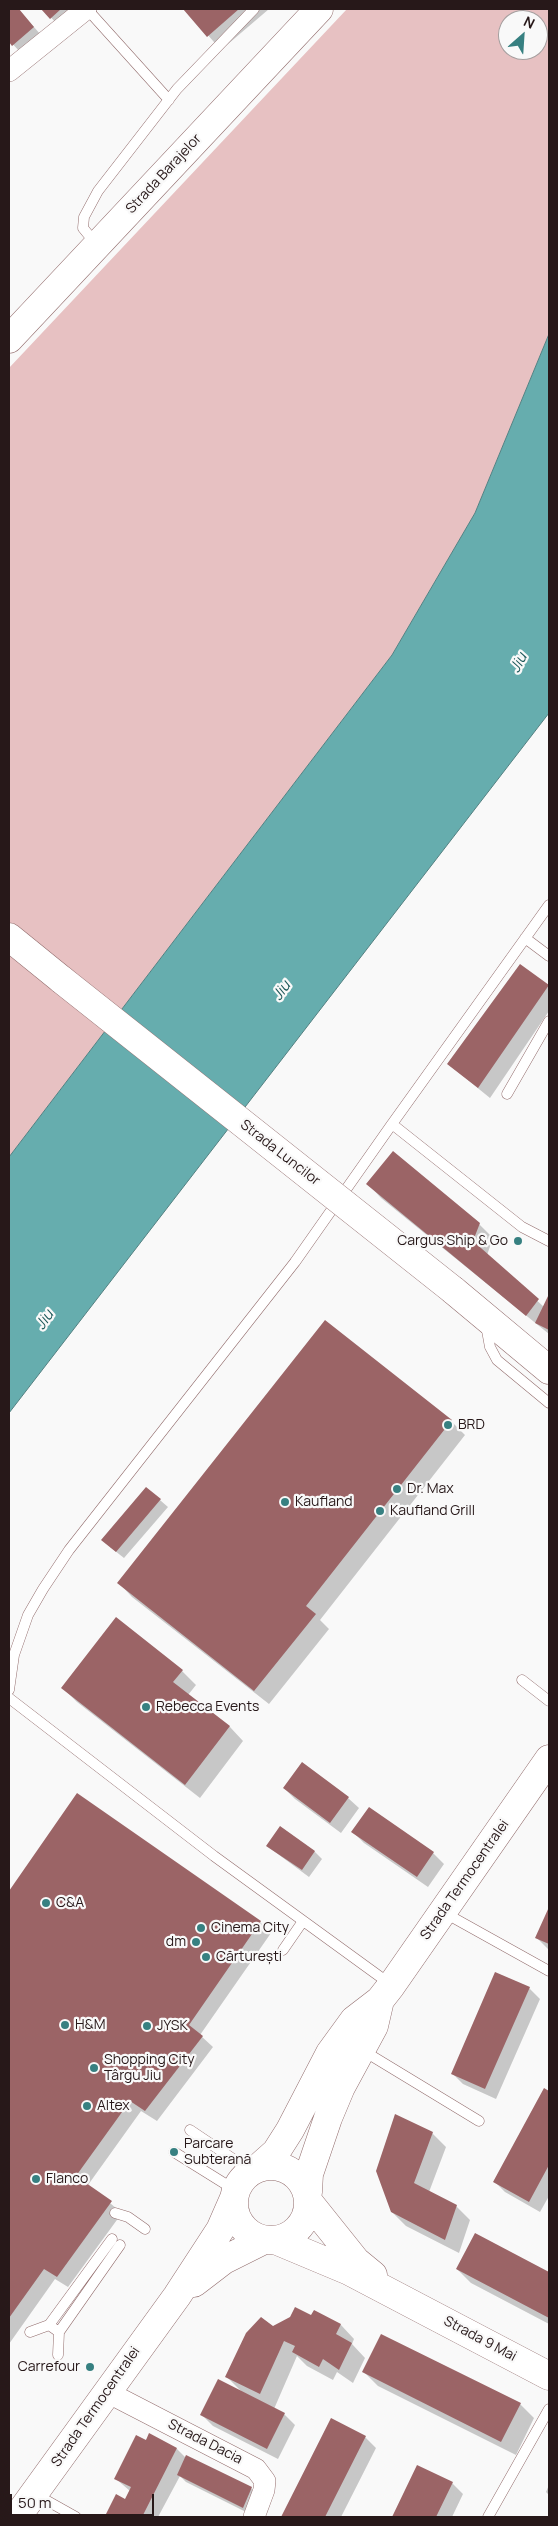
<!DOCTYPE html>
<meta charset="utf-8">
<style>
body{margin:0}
#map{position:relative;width:558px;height:2526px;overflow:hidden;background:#f9f9f9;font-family:Manrope,sans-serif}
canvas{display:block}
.frame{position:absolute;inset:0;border:10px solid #271819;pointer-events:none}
.north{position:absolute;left:498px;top:10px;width:50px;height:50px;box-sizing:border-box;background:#f9f9f9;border:1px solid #a59f9f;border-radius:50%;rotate:26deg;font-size:14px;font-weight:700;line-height:20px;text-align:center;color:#271819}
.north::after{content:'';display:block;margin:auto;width:18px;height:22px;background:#378081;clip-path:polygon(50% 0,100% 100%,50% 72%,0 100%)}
.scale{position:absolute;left:10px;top:2494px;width:144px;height:22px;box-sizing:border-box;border:2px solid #271819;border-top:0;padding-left:6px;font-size:15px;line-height:18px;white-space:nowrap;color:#271819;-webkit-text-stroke:4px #f9f9f9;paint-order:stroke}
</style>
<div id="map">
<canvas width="558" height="2526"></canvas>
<div class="frame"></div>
<div class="north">N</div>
<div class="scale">50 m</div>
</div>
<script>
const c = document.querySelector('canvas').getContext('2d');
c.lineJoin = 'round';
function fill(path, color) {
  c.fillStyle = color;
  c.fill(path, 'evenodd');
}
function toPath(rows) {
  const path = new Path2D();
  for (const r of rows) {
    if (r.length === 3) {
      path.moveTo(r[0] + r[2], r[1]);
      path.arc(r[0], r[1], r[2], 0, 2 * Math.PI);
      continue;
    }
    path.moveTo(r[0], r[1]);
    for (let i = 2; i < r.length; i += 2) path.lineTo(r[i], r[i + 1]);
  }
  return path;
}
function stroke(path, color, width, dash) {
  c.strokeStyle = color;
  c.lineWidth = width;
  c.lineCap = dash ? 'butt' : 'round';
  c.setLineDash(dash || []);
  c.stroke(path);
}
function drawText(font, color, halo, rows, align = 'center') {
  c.font = font + ' Manrope,sans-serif';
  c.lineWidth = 4.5;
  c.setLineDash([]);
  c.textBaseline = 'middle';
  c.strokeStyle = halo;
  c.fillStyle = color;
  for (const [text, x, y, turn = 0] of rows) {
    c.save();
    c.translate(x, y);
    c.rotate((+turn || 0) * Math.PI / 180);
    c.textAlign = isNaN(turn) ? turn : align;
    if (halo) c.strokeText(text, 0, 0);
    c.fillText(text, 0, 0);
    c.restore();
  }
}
fill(toPath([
 [347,9,549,9,549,334,475,513,392,655,9,1157,9,368],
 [508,20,538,20,538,50,508,50]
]), '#e7c1c2');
const water = toPath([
 [549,334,549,713,9,1413,9,1157,392,655,475,513,549,334]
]);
fill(water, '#66adae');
stroke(water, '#538081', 1);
fill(toPath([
 [9,9,18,9,41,35,20,52,9,40],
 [43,9,77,9,58,25],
 [185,9,269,9,221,50],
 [520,965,549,986,549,1011,490,1098,448,1064],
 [368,1184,479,1224,493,1238,487,1255,544,1307,549,1296,549,1334,381,1198],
 [325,1322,451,1421,465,1435,320,1620,329,1629,269,1704,132,1597,119,1583],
 [146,1488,168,1507,124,1558,110,1547],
 [182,1671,196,1685,188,1695,230,1727,243,1741,200,1798,77,1702,63,1688],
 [284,1788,348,1798,359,1808,341,1833,295,1799],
 [78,1795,260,1922,271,1933,200,2035,213,2047,157,2121,141,2111,88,2185,122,2213,68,2287,55,2279,9,2344,9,1893],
 [353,1832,433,1853,444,1864,428,1887,364,1843],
 [267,1846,314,1851,322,1859,309,1877],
 [549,1910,549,1950,537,1938],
 [529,1988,540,1999,496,2099,463,2084,452,2073],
 [545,2090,549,2092,549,2196,540,2212,505,2192,494,2181],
 [432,2133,446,2147,429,2192,456,2206,470,2220,459,2253,406,2226,392,2212],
 [475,2235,549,2274,549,2324,471,2283,457,2269],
 [314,2312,341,2325,354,2339,352,2344,365,2358,353,2383,337,2372,333,2380,307,2366,297,2356,274,2409,284,2414,295,2425,278,2459,213,2426,202,2415,242,2392,227,2377,272,2327,312,2316],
 [364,2372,520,2404,534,2418,516,2455,378,2386],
 [331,2420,365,2437,376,2448,341,2517,282,2517],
 [150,2435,177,2449,186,2458,251,2488,258,2496,250,2514,186,2482,180,2476,158,2517,111,2517,107,2513,126,2501,130,2491,115,2478],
 [418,2467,452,2483,463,2494,452,2517,394,2517],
 [549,2485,549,2495,546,2492]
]), '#0003');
fill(toPath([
 [9,9,19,9,34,27,12,46,9,42],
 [41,9,61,9,50,19],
 [183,9,239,9,207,37],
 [520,964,549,985,478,1088,447,1064],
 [393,1151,480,1223,473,1241,539,1299,526,1316,366,1184],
 [549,1294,549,1330,535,1323],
 [325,1320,452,1420,306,1606,316,1614,254,1691,117,1583],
 [146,1487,161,1499,116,1552,101,1540],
 [116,1617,183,1670,173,1682,230,1726,185,1785,61,1688],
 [302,1762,349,1797,330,1823,283,1788],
 [77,1793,261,1921,189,2025,203,2036,145,2111,130,2101,76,2176,112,2201,57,2277,44,2269,9,2318,9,1891],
 [369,1807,434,1852,417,1877,351,1832],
 [280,1826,315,1851,302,1870,266,1846],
 [549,1907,549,1944,535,1938],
 [495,1972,530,1987,485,2089,451,2074],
 [544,2088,549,2091,549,2165,529,2202,493,2182],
 [395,2114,433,2132,414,2183,457,2205,445,2240,391,2212,376,2171],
 [475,2233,549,2272,549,2318,456,2269],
 [295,2307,311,2315,314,2310,341,2324,336,2334,352,2343,339,2370,323,2359,319,2367,292,2352,295,2346,284,2341,260,2394,225,2377,246,2333,261,2317,273,2326,290,2317],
 [381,2334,521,2403,501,2442,362,2372],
 [218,2379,285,2413,267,2449,200,2415],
 [331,2418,366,2436,325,2517,281,2517],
 [149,2433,177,2448,142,2517,113,2517,106,2514,116,2494,125,2499,131,2487,114,2479,136,2435,146,2440],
 [186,2455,252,2487,243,2508,177,2475],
 [417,2465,453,2482,436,2517,392,2517]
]), '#9b6466');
const lane = toPath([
 [87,9,169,100],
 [96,244,83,228,84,217,98,191,177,89,254,9],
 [549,905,392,1124,522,1227,549,1241],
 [525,938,549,956],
 [507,1094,549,1021],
 [486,1325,490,1347,497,1360,549,1403],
 [522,1680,549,1701],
 [9,1690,14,1655,28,1615,43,1589,69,1550,295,1262,392,1124],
 [9,1698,214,1856,390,1984],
 [443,1912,549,1971],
 [283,1950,303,1921],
 [362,2050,479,2121],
 [190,2130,251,2171],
 [174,2152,235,2190],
 [115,2213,128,2217,145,2229],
 [49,2325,112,2239],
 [30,2332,49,2325,59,2332,58,2355],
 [59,2332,120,2245],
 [35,2494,76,2517],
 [488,2517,549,2409]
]);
const street = toPath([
 [9,71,86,9],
 [107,2392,256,2469,265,2481,264,2490,254,2517]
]);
const secondary = toPath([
 [9,339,319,9],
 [9,937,62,980],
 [453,1290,549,1370],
 [271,2203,37],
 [258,2168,276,2152,290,2130,330,2053,354,2020,380,2000,391,1986,549,1759],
 [308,2192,309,2174,328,2118,341,2087,374,2026,380,2000],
 [308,2201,356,2261,373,2275],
 [275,2240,349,2271,549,2376],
 [194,2283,224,2260,264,2240],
 [17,2517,177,2296,220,2230,234,2198]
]);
stroke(lane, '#926c6c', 11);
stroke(street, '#926c6c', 22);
stroke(secondary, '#926c6c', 29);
stroke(lane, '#fff', 10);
stroke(street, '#fff', 21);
stroke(secondary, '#fff', 28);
const secondaryBridge = toPath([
 [62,980,453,1290]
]);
stroke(secondaryBridge, '#926c6c', 29, []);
stroke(secondaryBridge, '#fff', 28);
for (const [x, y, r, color] of [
 [518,1241,5,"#378081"],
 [448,1425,5,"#378081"],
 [397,1489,5,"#378081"],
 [285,1502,5,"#378081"],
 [380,1511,5,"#378081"],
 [146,1707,5,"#378081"],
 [46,1903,5,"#378081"],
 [201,1928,5,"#378081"],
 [196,1942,5,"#378081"],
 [206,1957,5,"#378081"],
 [65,2025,5,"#378081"],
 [147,2026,5,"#378081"],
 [94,2068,5,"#378081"],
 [87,2106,5,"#378081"],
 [174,2152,5,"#378081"],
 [36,2179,5,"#378081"],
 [90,2367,5,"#378081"]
]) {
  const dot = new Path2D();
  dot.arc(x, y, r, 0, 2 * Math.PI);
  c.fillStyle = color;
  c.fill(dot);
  stroke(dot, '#f9f9f9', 2);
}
drawText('14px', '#271819', '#f9f9f9', [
 ["Strada Barajelor",164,174,-47],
 ["Strada Luncilor",280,1153,38],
 ["Strada Termocentralei",465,1880,-55],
 ["Strada 9 Mai",480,2339,28],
 ["Strada Termocentralei",96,2407,-55],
 ["Strada Dacia",205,2442,27]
]);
drawText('14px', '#271819', '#f9f9f9', [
 ["Cargus Ship & Go",508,1241,"right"],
 ["BRD",458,1425],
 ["Dr. Max",407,1489],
 ["Kaufland",295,1502],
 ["Kaufland Grill",390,1511],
 ["Rebecca Events",156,1707],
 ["C&A",56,1903],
 ["Cinema City",211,1928],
 ["dm",186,1942,"right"],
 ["Cărturești",216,1957],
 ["H&M",75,2025],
 ["JYSK",157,2026],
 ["Shopping City",104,2060],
 ["Târgu Jiu",104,2076],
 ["Altex",97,2106],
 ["Parcare",184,2144],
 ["Subterană",184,2160],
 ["Flanco",46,2179],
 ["Carrefour",80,2367,"right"]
], 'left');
drawText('italic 15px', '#1d595a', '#f9f9f9', [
 ["Jiu",519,663,-62],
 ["Jiu",282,991,-54],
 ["Jiu",45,1320,-56]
]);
</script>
